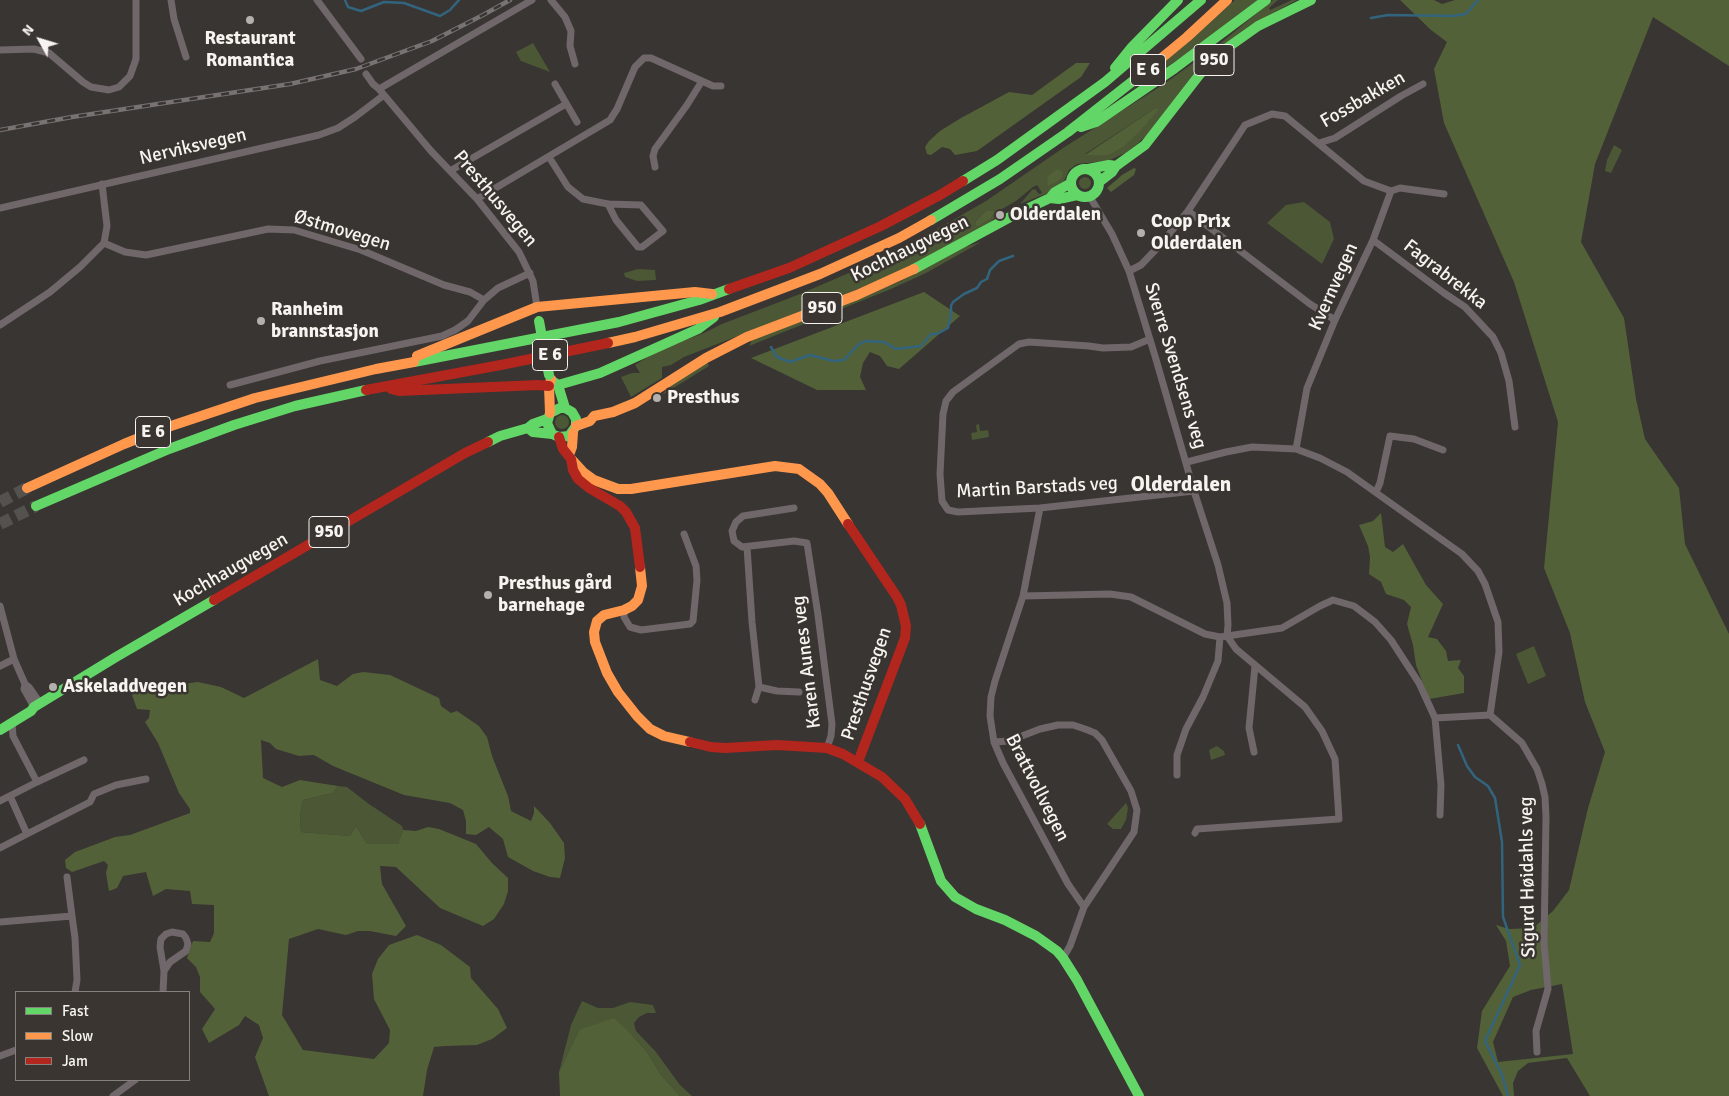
<!DOCTYPE html>
<meta charset="utf-8">
<style>
body{margin:0}
#map{position:relative;width:1729px;height:1096px;overflow:hidden;background:#383532;font-family:Signika,sans-serif}
canvas{display:block}
.legend{position:absolute;left:15px;top:991px;width:175px;height:90px;box-sizing:border-box;background:#3a3530;border:1px solid #85817d;margin:0;padding:6px 9px;list-style:none;font-size:15px;color:#f6f3f0}
.legend li{display:flex;align-items:center;gap:10px;height:25px}
.legend b{width:25px;border:1px solid #85817d}
.north{position:absolute;left:15px;top:15px;width:50px;height:50px;-webkit-text-stroke:4px #3a3530;paint-order:stroke;rotate:309deg;font-size:14px;font-weight:700;line-height:20px;text-align:center;color:#f6f3f0}
.north::after{content:'';display:block;margin:auto;width:18px;height:22px;background:#f6f3f0;clip-path:polygon(50% 0,100% 100%,50% 72%,0 100%)}
</style>
<div id="map">
<canvas width="1729" height="1096"></canvas>
<ul class="legend">
<li><b style="height:6px;background:#63d668"></b>Fast</li>
<li><b style="height:6px;background:#ff974d"></b>Slow</li>
<li><b style="height:6px;background:#b3261e"></b>Jam</li>
</ul>
<div class="north">N</div>
</div>
<script>
const c = document.querySelector('canvas').getContext('2d');
c.lineJoin = 'round';
function fill(path, color) {
  c.fillStyle = color;
  c.fill(path, 'evenodd');
}
function toPath(rows) {
  const path = new Path2D();
  for (const r of rows) {
    if (r.length === 3) {
      path.moveTo(r[0] + r[2], r[1]);
      path.arc(r[0], r[1], r[2], 0, 2 * Math.PI);
      continue;
    }
    path.moveTo(r[0], r[1]);
    for (let i = 2; i < r.length; i += 2) path.lineTo(r[i], r[i + 1]);
  }
  return path;
}
function stroke(path, color, width, dash) {
  c.strokeStyle = color;
  c.lineWidth = width;
  c.lineCap = dash ? 'butt' : 'round';
  c.setLineDash(dash || []);
  c.stroke(path);
}
function drawText(font, color, halo, rows, align = 'center') {
  c.font = font + ' Signika,sans-serif';
  c.lineWidth = 5;
  c.setLineDash([]);
  c.textBaseline = 'middle';
  c.strokeStyle = halo;
  c.fillStyle = color;
  for (const [text, x, y, turn = 0] of rows) {
    c.save();
    c.translate(x, y);
    c.rotate((+turn || 0) * Math.PI / 180);
    c.textAlign = isNaN(turn) ? turn : align;
    if (halo) c.strokeText(text, 0, 0);
    c.fillText(text, 0, 0);
    c.restore();
  }
}
fill(toPath([
 [1235,0,1258,0,1208,40,1131,90],
 [1273,0,1278,0,1269,8,1270,10,1292,0,1297,0,1249,26,1212,54,1193,75,1147,135,1136,145,1125,153,1108,161,1077,164,1069,170,1064,181,1050,192,1020,204,1032,190,1035,189,1039,194,1042,193,1037,185,1033,187,1016,201,997,212,996,217,988,224,904,269,858,289,684,357,671,365,662,367,662,378,631,397,621,377,632,373,640,373,635,365,654,353,677,343,704,333,722,324,800,294,858,269,946,224,986,201,1063,148,1161,86,1217,46],
 [1154,109,1158,109,1109,155,1085,154],
 [986,211,994,211,977,227,975,224,976,221],
 [533,43,550,72,521,61,516,52],
 [1614,145,1622,150,1611,173,1605,171,1607,160],
 [1085,183,6],
 [1304,202,1330,222,1334,239,1322,264,1267,223,1286,205],
 [981,242,926,273,891,289,749,346,752,340,901,281,965,247],
 [638,269,655,270,656,280,637,281,625,277,624,273],
 [707,362,709,366,662,395,668,388],
 [562,422,7],
 [979,424,980,431,988,430,989,437,972,440,971,433,977,432,976,425],
 [1534,646,1546,676,1528,684,1516,654],
 [1217,746,1224,751,1225,755,1211,760,1209,750],
 [338,786,347,787,369,804,402,826,403,830,398,844,367,844,356,826,350,836,301,832,300,815,303,800,333,793],
 [1126,803,1128,808,1126,820,1121,829,1113,829,1107,824],
 [582,1001,598,1008,613,1008,630,1002,653,1005,656,1013,647,1013,639,1017,634,1023,636,1031,656,1052,680,1085,692,1096,680,1096,661,1075,647,1052,632,1035,579,1030,559,1072,571,1025]
]), '#4b5735');
fill(toPath([
 [1400,0,1434,0,1442,4,1455,0,1729,0,1729,66,1653,17,1595,164,1581,242,1624,318,1636,399,1645,439,1679,488,1685,544,1729,634,1729,1096,1590,1096,1567,1058,1528,1063,1518,1071,1513,1083,1514,1096,1503,1096,1477,1048,1482,1011,1510,966,1506,941,1496,925,1509,929,1533,928,1553,911,1569,890,1588,808,1605,752,1585,702,1570,633,1544,568,1558,422,1514,282,1444,123,1434,69,1447,42,1431,30],
 [1562,984,1573,1054,1498,1062,1493,1042,1513,997,1531,990],
 [1076,63,1090,63,1081,77,977,151,955,155,950,149,942,147,931,155,927,154,925,147,929,141,940,131,961,118,1009,92,1032,95],
 [1154,109,1159,109,1141,130,1124,146,1109,155,1085,155],
 [1134,168,1136,169,1134,175,1111,192,1107,188,1122,175],
 [1057,169,1063,172,1062,177,1057,182,1048,186,1047,177],
 [986,211,994,211,991,218,977,227,975,224,976,221],
 [924,292,960,316,899,369,887,366,880,356,870,352,863,363,860,377,866,390,817,390,751,358],
 [1381,513,1385,547,1393,552,1403,544,1426,585,1443,604,1428,637,1437,639,1446,651,1448,661,1461,660,1458,668,1464,676,1464,693,1429,699,1416,665,1413,645,1407,624,1411,607,1404,600,1386,594,1381,582,1369,574,1370,557,1368,546,1359,525,1373,521],
 [318,659,320,680,337,686,353,674,363,672,390,675,439,698,441,706,451,713,457,711,479,726,487,737,492,756,508,796,511,811,531,821,534,813,534,806,550,823,564,843,565,858,560,878,550,877,533,871,508,857,503,839,489,827,476,835,466,834,466,821,463,810,450,803,404,795,333,766,314,755,299,756,276,749,270,743,261,740,263,778,282,787,300,780,338,786,333,793,303,800,300,815,301,832,350,836,356,826,367,844,398,844,403,830,416,831,428,827,439,829,476,844,492,863,508,878,508,891,504,904,494,919,483,926,440,908,396,867,380,866,382,884,406,926,396,936,370,931,358,931,346,935,318,929,289,939,282,1015,303,1050,374,1059,389,1043,390,1030,374,999,372,974,378,959,389,945,417,935,441,945,470,967,471,978,498,1009,507,1028,492,1039,477,1045,445,1046,434,1047,427,1070,423,1096,269,1096,255,1057,263,1038,259,1025,245,1016,239,1025,209,1043,202,1029,215,1009,200,992,200,977,196,967,187,958,193,941,210,942,214,933,214,905,192,904,190,891,166,889,153,896,146,872,123,876,117,888,109,891,106,873,108,865,104,861,72,872,66,868,65,860,75,852,115,837,130,835,190,813,190,809,179,793,158,743,145,722,149,718,150,710,137,709,132,695,135,690,144,691,159,687,198,682,221,687,244,698],
 [614,1018,632,1035,647,1052,661,1075,680,1096,560,1096,559,1072,579,1030]
]), '#536138');
stroke(toPath([
 [345,0,348,7,361,11,384,2,404,3,440,16,450,10,459,0],
 [1371,18,1388,15,1452,16,1466,14,1478,0],
 [771,347,777,357,790,362,810,355,833,361,844,360,858,345,865,341,884,342,896,349,921,346,931,334,937,334,948,328,951,314,951,306,953,302,964,294,977,288,981,282,987,279,990,270,999,261,1013,256],
 [1458,745,1467,766,1475,777,1488,786,1495,798,1502,842,1503,917,1520,965,1485,1041,1502,1075,1508,1096]
]), '#33647e', 2.5);
stroke(toPath([
 [0,502,27,488],
 [0,524,36,506]
]), '#54524e', 12, [12, 6]);
stroke(toPath([
 [171,0,174,19,186,57],
 [317,0,361,59],
 [551,0,565,17,571,31,570,46,575,64],
 [0,50,34,49,49,53,83,82,91,87,109,90,119,87,130,76,136,59,136,0],
 [366,74,373,84,379,89,431,151,477,199,519,252,533,281,537,307],
 [555,84,577,122],
 [379,89,532,0],
 [1319,143,1335,138,1401,96,1423,84],
 [549,157,568,187,583,199,608,204,641,205,663,231,642,247,638,247,616,220,608,204],
 [655,167,653,156,655,149,687,105,702,81],
 [450,171,566,104],
 [1090,197,1112,234,1129,271,1155,356,1194,491,1218,565,1227,603,1228,625,1227,636,1220,637,1218,661,1203,697,1186,729,1177,755,1177,775],
 [477,199,610,120,617,109,635,67,644,58,651,58,713,86,721,86],
 [0,208,319,135,338,128,355,117,384,95],
 [1188,211,1310,304,1335,320],
 [1373,240,1444,293,1465,307,1493,337,1501,353,1509,381,1515,427],
 [104,243,125,252,146,255,268,229,294,230,361,250,444,285,470,292,484,300,498,288,530,273],
 [1129,271,1141,265,1161,244,1188,211,1245,125,1272,114,1285,116,1364,181,1391,191],
 [0,325,50,292,80,267,104,243,107,226,102,184],
 [1150,339,1131,347,1103,348,1089,346,1029,342,1019,344,953,392,946,401,943,414,940,474,942,501,948,510,958,512,1040,508,1194,491],
 [230,385,320,361,442,336,455,330,468,321,484,300],
 [1296,449,1307,388,1335,320,1373,240,1391,191,1400,188,1444,194],
 [1187,462,1226,452,1252,447,1296,449,1320,458,1347,472,1462,554,1478,571,1485,584,1498,622,1499,652,1490,715],
 [1376,492,1380,483,1390,436,1414,439,1443,450],
 [794,508,743,516,736,522,732,531,734,541,742,547,794,541,807,543,818,615,832,724,831,736,827,748],
 [1040,508,1023,596,995,681,991,697,990,716,994,742,1003,763,1068,884,1084,907,1070,946,1063,958],
 [747,547,752,622,759,687,755,700],
 [1023,596,1110,594,1131,597,1205,634,1220,637],
 [0,606,14,659,25,684,24,689,34,707],
 [624,610,624,617,630,627,641,630,690,624,693,621,697,580,696,566,684,534],
 [0,666,14,659],
 [25,684,29,687,40,703],
 [759,687,777,691,799,692],
 [1435,718,1490,715,1522,743,1537,769,1542,784,1545,797,1546,817,1544,943,1548,989,1536,1031,1537,1052],
 [994,742,1009,741,1040,729,1058,725,1073,725,1085,729,1095,733,1102,740,1131,791,1137,810,1134,832,1084,907],
 [1254,752,1249,728,1255,666],
 [37,782,84,760],
 [0,801,37,782,13,736,12,723],
 [1195,833,1197,829,1339,819,1335,759,1322,731,1305,707,1236,649,1227,636,1282,628,1320,606,1333,600,1354,606,1375,622,1391,640,1419,683,1435,718,1441,785,1440,815],
 [27,834,90,802,94,794,116,785,146,779],
 [0,848,27,834,10,796],
 [67,877,72,916],
 [0,922,72,916,75,938,77,980,75,992],
 [163,992,164,971,160,947,161,939,166,934,172,932,183,934,186,938,188,944,186,951,170,962,164,971],
 [0,1056,16,1050],
 [113,1096,135,1080]
]), '#6f6769', 7);
stroke(toPath([
 [1115,68,1132,47,1178,0],
 [1081,127,1096,122,1175,68,1266,0],
 [1085,183,14],
 [1088,169,1109,165,1116,166],
 [963,181,997,160,1105,82,1201,0],
 [1099,182,1112,172,1116,166,1145,145,1200,74,1227,48,1258,26,1311,0],
 [1050,198,1059,199,1077,195],
 [931,220,1000,179,1068,132,1152,66],
 [914,269,1012,216,1050,198,1055,192,1071,183],
 [414,362,619,322,699,300,729,289],
 [552,381,558,385,565,408],
 [558,385,600,373,698,329,714,317],
 [528,428,533,432,552,434,559,437,569,436,576,426,576,419,572,412,565,408,560,408,550,413,547,423,552,434],
 [488,442,500,436,528,428,533,424,547,419],
 [36,506,169,449,234,425,295,406,366,390],
 [0,730,31,711,34,707,116,657,214,600],
 [920,824,941,881,955,897,976,909,1005,920,1036,936,1057,951,1063,958,1077,980,1139,1096]
]), '#63d668', 10);
stroke(toPath([
 [1152,66,1187,37,1227,0],
 [608,343,635,337,720,312,820,274,899,238,931,220],
 [417,356,537,307,695,292,712,294],
 [550,413,549,386,551,379],
 [576,426,590,421,594,416,613,412,635,403,706,358,747,337,857,295,914,269],
 [569,455,572,447,573,433],
 [572,460,583,472,594,480,618,489,631,489,775,466,799,469,820,484,828,493,848,524],
 [27,488,124,444,159,430,255,398,376,369,414,362],
 [640,567,642,586,638,600,632,606,624,610,604,615,597,621,594,632,595,642,607,673,618,692,637,716,650,729,664,736,690,742]
]), '#ff974d', 10);
stroke(toPath([
 [729,289,789,268,881,226,940,195,963,181],
 [391,389,399,391,538,385,549,386],
 [366,390,506,364,608,343],
 [559,437,563,449,571,459,573,470,578,479,589,488,620,506,626,512,635,528,640,567],
 [848,524,897,597,901,605,906,626,905,638,858,762],
 [214,600,465,453,488,442],
 [690,742,711,747,725,748,777,745,827,748,843,754,882,777,905,799,920,824]
]), '#b3261e', 10);
const rail = toPath([
 [0,130,72,117,290,84,356,69,432,41,483,15,510,0]
]);
stroke(rail, '#787273', 4.5);
stroke(rail, '#3a3530', 2.5, [8]);
stroke(toPath([
 [539,321,549,375]
]), '#63d668', 10);
for (const [x, y, r, color] of [
 [250,20,5,"#b4b0ae"],
 [1000,215,5,"#b4b0ae"],
 [1141,233,5,"#b4b0ae"],
 [261,321,5,"#b4b0ae"],
 [657,398,5,"#b4b0ae"],
 [488,595,5,"#b4b0ae"],
 [53,687,5,"#b4b0ae"]
]) {
  const dot = new Path2D();
  dot.arc(x, y, r, 0, 2 * Math.PI);
  c.fillStyle = color;
  c.fill(dot);
  stroke(dot, '#3a3530', 2);
}
for (const [x, y, w] of [
 [1214,60,40],
 [1148,70,35],
 [822,308,40],
 [550,355,35],
 [153,432,35],
 [329,532,40]
]) {
  const box = new Path2D();
  box.roundRect(x - w / 2, y - 15.5, w, 31, 4);
  c.fillStyle = '#3a3530';
  c.fill(box);
  stroke(box, '#f6f3f0', 1);
}
drawText('bold 18px', '#f6f3f0', null, [
 ["950",1214,60],
 ["E 6",1148,70],
 ["950",822,308],
 ["E 6",550,355],
 ["E 6",153,432],
 ["950",329,532]
]);
drawText('bold 19px', '#f6f3f0', '#3a3530', [
 ["Restaurant",250,39,"center"],
 ["Romantica",250,61,"center"],
 ["Olderdalen",1010,215],
 ["Coop Prix",1151,222],
 ["Olderdalen",1151,244],
 ["Ranheim",271,310],
 ["brannstasjon",271,332],
 ["Presthus",667,398],
 ["Presthus gård",498,584],
 ["barnehage",498,606],
 ["Askeladdvegen",63,687]
], 'left');
drawText('19px', '#f6f3f0', '#3a3530', [
 ["Fossbakken",1363,100,-30],
 ["Nerviksvegen",193,147,-13],
 ["Presthusvegen",495,199,50],
 ["Østmovegen",342,231,17],
 ["Kochhaugvegen",910,249,-26],
 ["Fagrabrekka",1445,275,38],
 ["Kvernvegen",1334,287,-66],
 ["Sverre Svendsens veg",1175,366,73],
 ["Martin Barstads veg",1037,488,-3],
 ["Kochhaugvegen",231,570,-30],
 ["Karen Aunes veg",807,662,-97],
 ["Presthusvegen",867,684,-71],
 ["Brattvollvegen",1037,788,63],
 ["Sigurd Høidahls veg",1528,877,-91]
]);
drawText('bold 21px', '#f6f3f0', '#3a3530', [
 ["Olderdalen",1181,485]
]);
</script>
